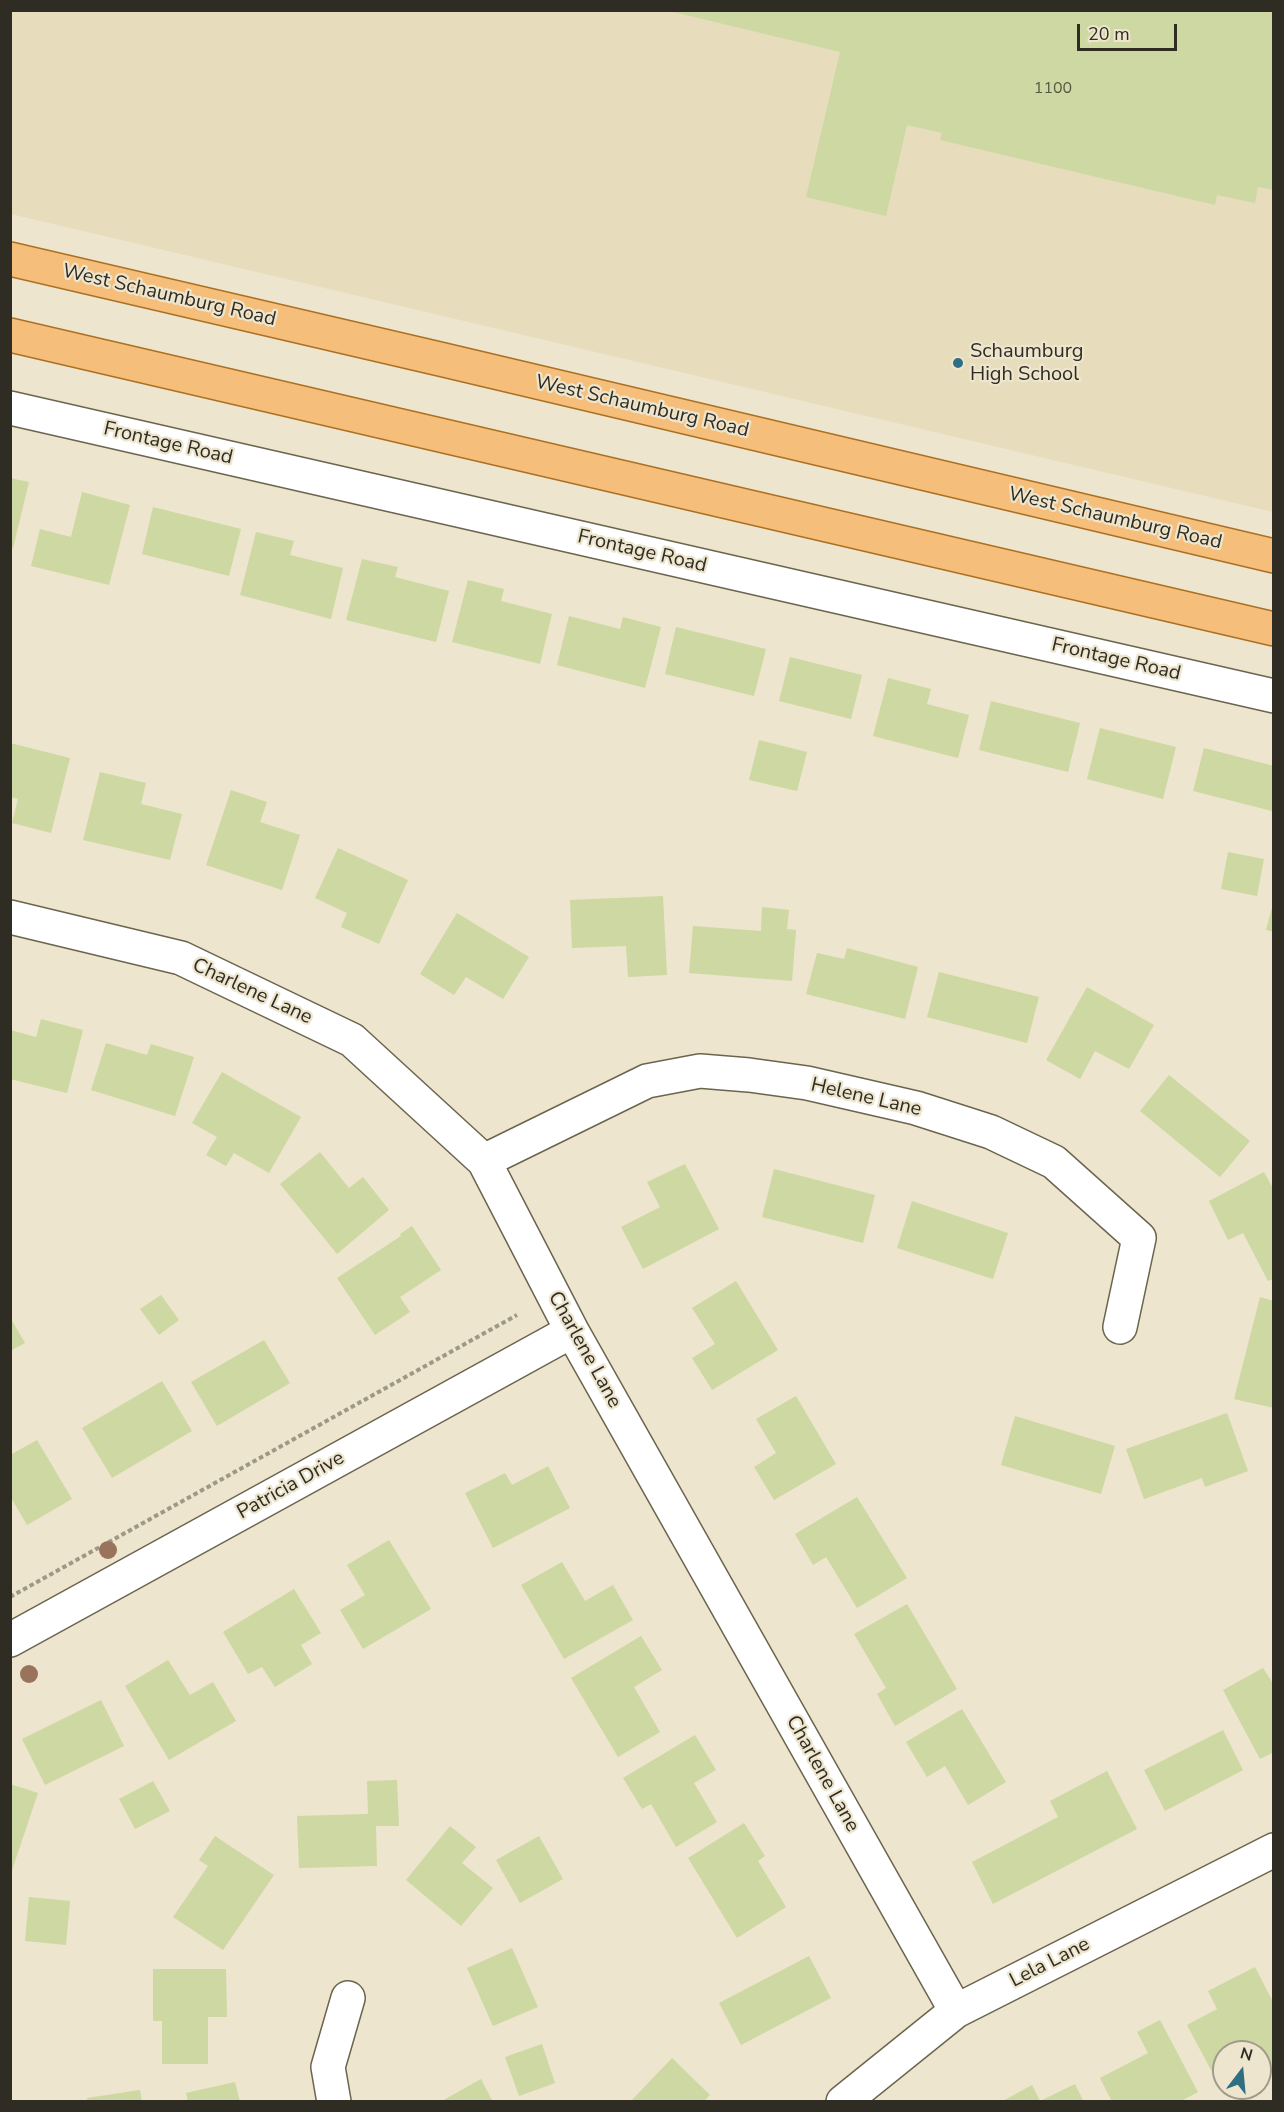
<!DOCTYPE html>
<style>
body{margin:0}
#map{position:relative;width:1284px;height:2112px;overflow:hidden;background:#ede5cd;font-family:"Nunito Sans",sans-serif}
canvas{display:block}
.frame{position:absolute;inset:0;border:12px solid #2f2c23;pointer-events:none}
.north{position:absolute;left:1212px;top:2040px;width:60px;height:60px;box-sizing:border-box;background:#ede5cd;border:2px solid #a19b89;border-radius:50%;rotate:16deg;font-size:16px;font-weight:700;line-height:24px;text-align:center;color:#2f2c23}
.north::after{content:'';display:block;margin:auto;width:21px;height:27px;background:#2f6f83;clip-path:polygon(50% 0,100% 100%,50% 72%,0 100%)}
.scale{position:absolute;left:1077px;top:24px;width:100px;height:27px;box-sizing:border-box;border:3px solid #2f2c23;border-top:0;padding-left:8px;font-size:18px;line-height:21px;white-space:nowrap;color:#2f2c23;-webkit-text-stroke:4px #ede5cd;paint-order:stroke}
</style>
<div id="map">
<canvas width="1284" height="2112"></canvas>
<div class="frame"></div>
<div class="north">N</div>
<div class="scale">20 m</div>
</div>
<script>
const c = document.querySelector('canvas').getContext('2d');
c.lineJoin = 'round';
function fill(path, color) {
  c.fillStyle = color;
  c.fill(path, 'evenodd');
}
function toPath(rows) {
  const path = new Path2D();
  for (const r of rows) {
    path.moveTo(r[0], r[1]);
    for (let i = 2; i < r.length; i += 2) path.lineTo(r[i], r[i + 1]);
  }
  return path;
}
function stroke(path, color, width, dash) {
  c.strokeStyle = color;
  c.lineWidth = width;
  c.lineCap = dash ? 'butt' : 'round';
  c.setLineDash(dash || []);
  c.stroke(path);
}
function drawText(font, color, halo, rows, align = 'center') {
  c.font = font + ' "Nunito Sans",sans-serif';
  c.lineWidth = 4.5;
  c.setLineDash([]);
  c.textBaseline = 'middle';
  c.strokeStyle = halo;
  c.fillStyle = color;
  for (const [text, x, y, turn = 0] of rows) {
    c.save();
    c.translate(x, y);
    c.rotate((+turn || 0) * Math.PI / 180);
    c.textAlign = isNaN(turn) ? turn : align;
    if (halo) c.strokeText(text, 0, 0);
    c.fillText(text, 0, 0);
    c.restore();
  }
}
fill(toPath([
 [11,11,1273,11,1273,512,11,214]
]), '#e7ddbd');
fill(toPath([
 [665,10,1274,10,1274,190,1258,187,1255,203,1217,195,1215,205,940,140,942,133,907,125,886,216,806,197,840,52],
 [10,478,29,482,13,548,10,547],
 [82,492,130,505,109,585,31,566,40,529,71,537],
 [153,507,241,529,229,576,142,554],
 [256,532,294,541,290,555,343,568,331,619,240,595],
 [362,559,398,567,395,577,449,591,436,642,346,620],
 [468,580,504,589,501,601,552,614,540,664,452,642],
 [569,616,620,629,623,617,661,627,645,688,557,665],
 [676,627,766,649,754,696,665,674],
 [790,657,862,675,851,719,779,701],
 [888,678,931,689,927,704,969,715,958,758,873,736],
 [991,701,1080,723,1068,772,979,750],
 [1100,728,1176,747,1163,799,1087,779],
 [759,740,807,752,797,791,749,780],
 [10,743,70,758,51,833,12,823,18,799,10,797],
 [1204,748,1274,766,1272,811,1193,791],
 [100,772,146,783,141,804,182,814,170,860,83,840],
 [231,790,267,802,260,822,300,835,282,890,206,865],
 [338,848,408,880,379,944,341,927,347,913,315,898],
 [1228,852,1264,859,1257,896,1221,889],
 [663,896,667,975,628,977,626,946,572,948,570,900],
 [1273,904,1274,904,1274,932,1266,930],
 [762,907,789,910,787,929,796,930,792,981,689,973,693,926,761,931],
 [457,913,529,957,503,999,466,977,454,995,420,974],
 [847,948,918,967,905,1019,806,994,817,953,844,959],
 [939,972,1039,997,1027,1043,927,1017],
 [1087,987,1154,1025,1129,1069,1095,1051,1080,1079,1046,1060],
 [41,1019,83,1030,67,1093,10,1079,10,1030,36,1037],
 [106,1043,147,1055,151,1044,194,1057,175,1116,91,1090],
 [222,1072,301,1117,269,1173,234,1153,226,1166,206,1155,217,1137,192,1123],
 [1169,1075,1250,1141,1220,1177,1140,1111],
 [320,1152,349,1188,363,1177,389,1210,337,1254,280,1184],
 [685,1164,719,1229,643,1269,621,1227,660,1207,647,1182],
 [774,1169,875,1195,863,1243,762,1217],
 [1264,1172,1274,1190,1274,1279,1268,1281,1243,1233,1228,1240,1209,1201],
 [912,1201,1008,1233,993,1279,897,1248],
 [412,1226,441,1270,400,1297,410,1312,375,1335,337,1278,401,1236,400,1234],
 [736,1281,778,1350,712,1390,692,1358,715,1344,692,1308],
 [161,1295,179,1320,159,1335,140,1309],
 [1260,1297,1274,1301,1274,1408,1234,1399],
 [10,1317,25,1343,10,1351],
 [264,1340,290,1383,217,1426,191,1382],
 [162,1381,192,1431,112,1478,82,1428],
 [796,1396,836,1464,774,1500,754,1467,776,1453,756,1419],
 [1227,1413,1248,1471,1205,1487,1202,1478,1144,1499,1126,1449],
 [1015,1416,1115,1446,1101,1494,1001,1465],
 [37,1440,72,1499,27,1525,10,1496,10,1455],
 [548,1466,570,1508,493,1548,465,1493,505,1473,512,1485],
 [857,1497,907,1578,857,1608,826,1557,813,1565,795,1534],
 [389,1540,431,1609,363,1649,340,1610,365,1595,347,1565],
 [562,1562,585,1601,613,1585,633,1620,564,1659,521,1585],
 [294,1589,321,1633,301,1645,312,1664,275,1687,262,1667,248,1674,223,1632],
 [907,1604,957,1689,895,1726,877,1694,886,1688,854,1634],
 [641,1636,662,1670,634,1687,660,1732,618,1757,571,1678],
 [168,1660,190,1695,213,1682,236,1721,169,1760,125,1686],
 [1263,1668,1274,1685,1274,1752,1260,1759,1223,1690],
 [101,1700,124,1746,45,1785,22,1739],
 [962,1709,1006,1782,968,1805,945,1766,927,1777,906,1742],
 [1223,1730,1243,1770,1165,1811,1144,1770],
 [695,1735,716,1770,694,1783,717,1822,676,1847,651,1804,642,1809,623,1778],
 [1107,1771,1137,1829,993,1904,972,1862,1058,1817,1050,1801],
 [397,1780,399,1826,376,1826,377,1866,299,1868,297,1816,368,1814,367,1781],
 [153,1781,170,1811,135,1829,119,1799],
 [10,1784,38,1793,11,1873,10,1873],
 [744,1823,765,1856,758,1861,786,1907,737,1938,688,1858],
 [450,1826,476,1847,462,1863,493,1888,461,1926,406,1880],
 [215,1836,274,1875,223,1950,173,1917,208,1866,199,1860],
 [539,1836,563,1879,520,1903,496,1860],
 [29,1897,70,1901,66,1945,25,1941],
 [512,1948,538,2007,493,2026,467,1968],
 [809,1956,831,1998,741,2045,719,2003],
 [1255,1967,1274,2004,1274,2071,1260,2078,1260,2052,1224,2052,1224,2064,1211,2070,1187,2025,1217,2009,1208,1991],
 [153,1969,226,1969,227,2017,208,2017,208,2064,162,2064,162,2021,153,2021],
 [1160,2020,1198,2092,1179,2102,1112,2102,1100,2078,1148,2053,1137,2032],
 [542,2044,555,2083,519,2096,505,2057],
 [672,2058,710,2095,703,2102,630,2102],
 [481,2079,493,2102,440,2102],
 [235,2082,240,2102,188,2102,186,2093],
 [1075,2084,1084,2102,1001,2102,1032,2085,1040,2101],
 [140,2090,142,2102,88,2102,87,2098]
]), '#cdd8a2');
const minor = toPath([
 [10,408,1274,696],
 [10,917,181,958,352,1040,484,1161,572,1331,956,2011],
 [484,1161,647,1081,700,1071,749,1075,807,1083,916,1108,991,1132,1054,1162,1139,1238,1120,1327],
 [10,1640,572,1331],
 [334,2102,328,2067,348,1998],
 [843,2102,956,2011,1274,1850]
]);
const major = toPath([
 [10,259,444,360,1274,556],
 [10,335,1274,629]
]);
stroke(minor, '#6b644e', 36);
stroke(major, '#ac7023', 36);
stroke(toPath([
 [10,1597,517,1315]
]), '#9e9886', 4, [4.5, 3]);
stroke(minor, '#fff', 33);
stroke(major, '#f5bf7b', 33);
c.fillStyle = '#9a735c';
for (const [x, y] of [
 [108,1550],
 [29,1674]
]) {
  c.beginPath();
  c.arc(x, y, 9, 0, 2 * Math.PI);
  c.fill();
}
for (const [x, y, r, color] of [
 [958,363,6,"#2f6f83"]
]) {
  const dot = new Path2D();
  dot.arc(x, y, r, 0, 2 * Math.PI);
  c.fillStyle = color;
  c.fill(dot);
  stroke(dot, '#ede5cd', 2);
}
drawText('16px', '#565743', null, [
 ["1100",1053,89]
]);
drawText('20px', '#2f2c23', '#ede5cd', [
 ["West Schaumburg Road",169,296,13],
 ["West Schaumburg Road",642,407,13],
 ["Frontage Road",168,444,13],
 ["West Schaumburg Road",1115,519,13],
 ["Frontage Road",642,552,13],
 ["Frontage Road",1116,660,13],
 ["Charlene Lane",252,992,25],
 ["Helene Lane",866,1098,13],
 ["Charlene Lane",584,1350,61],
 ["Patricia Drive",291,1486,-29],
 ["Charlene Lane",822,1774,61],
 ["Lela Lane",1050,1963,-27]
]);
drawText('20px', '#2f2c23', '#ede5cd', [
 ["Schaumburg",970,352],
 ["High School",970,375]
], 'left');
</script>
